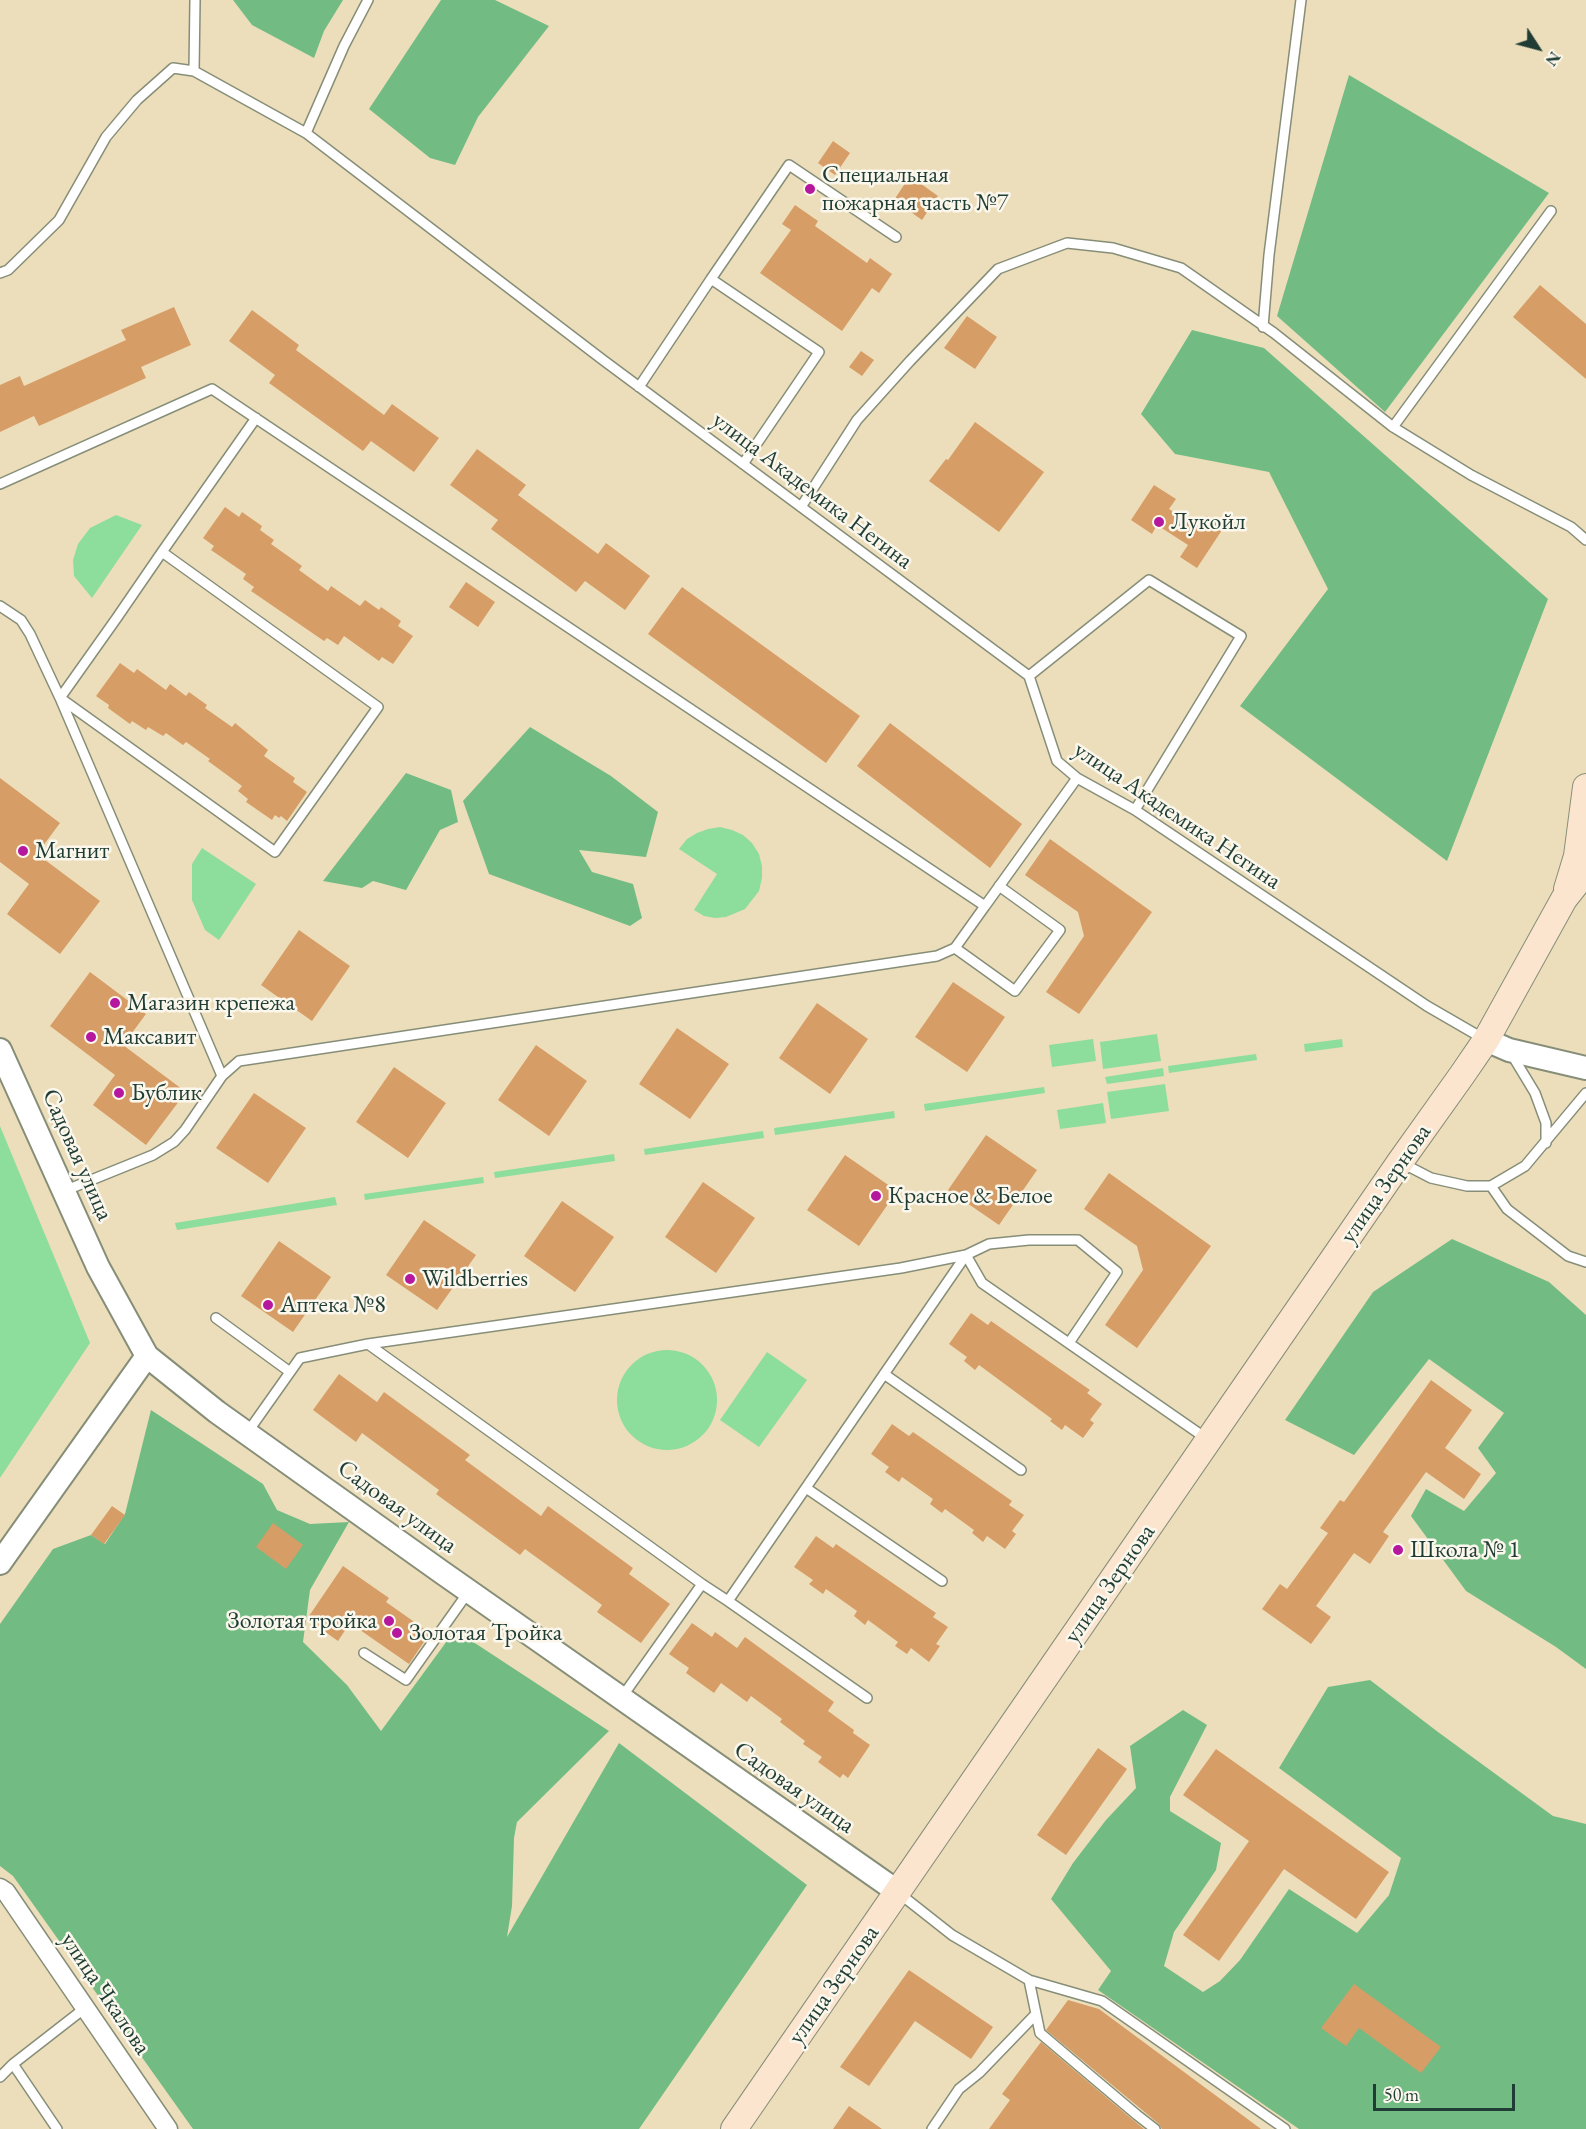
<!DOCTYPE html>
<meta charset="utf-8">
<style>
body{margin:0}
#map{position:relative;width:1586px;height:2129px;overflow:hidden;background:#eddebb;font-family:"EB Garamond",serif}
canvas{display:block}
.north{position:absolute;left:1508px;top:18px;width:60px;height:60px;-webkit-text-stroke:4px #fbf7ec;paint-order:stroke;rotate:126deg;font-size:16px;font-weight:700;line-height:24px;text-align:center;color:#1f3d34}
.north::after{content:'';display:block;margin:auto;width:21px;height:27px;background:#1f3d34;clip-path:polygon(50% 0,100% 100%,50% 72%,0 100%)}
.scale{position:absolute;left:1373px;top:2084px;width:142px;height:27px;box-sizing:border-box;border:3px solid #1f3d34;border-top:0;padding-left:8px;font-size:18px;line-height:21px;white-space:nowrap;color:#1f3d34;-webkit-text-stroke:4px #fbf7ec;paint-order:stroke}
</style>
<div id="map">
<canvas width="1586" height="2129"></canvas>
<div class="north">N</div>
<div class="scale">50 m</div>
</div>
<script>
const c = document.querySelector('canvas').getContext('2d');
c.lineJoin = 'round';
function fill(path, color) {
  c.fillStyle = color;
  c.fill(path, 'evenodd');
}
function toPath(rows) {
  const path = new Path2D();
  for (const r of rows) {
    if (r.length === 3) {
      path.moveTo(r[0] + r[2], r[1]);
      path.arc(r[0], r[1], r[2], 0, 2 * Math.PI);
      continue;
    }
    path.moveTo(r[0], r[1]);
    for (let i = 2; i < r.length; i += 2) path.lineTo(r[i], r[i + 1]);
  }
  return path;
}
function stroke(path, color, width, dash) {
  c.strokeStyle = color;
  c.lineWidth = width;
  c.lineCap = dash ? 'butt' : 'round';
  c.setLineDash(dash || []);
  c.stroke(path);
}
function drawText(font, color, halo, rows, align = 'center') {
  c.font = font + ' "EB Garamond",serif';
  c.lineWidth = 5;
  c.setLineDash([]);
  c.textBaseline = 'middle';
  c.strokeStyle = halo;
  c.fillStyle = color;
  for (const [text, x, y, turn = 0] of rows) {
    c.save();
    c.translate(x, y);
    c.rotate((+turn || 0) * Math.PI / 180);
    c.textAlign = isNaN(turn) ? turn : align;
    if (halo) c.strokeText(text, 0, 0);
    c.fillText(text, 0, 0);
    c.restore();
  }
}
fill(toPath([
 [116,515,142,525,92,598,74,576,73,560,78,544,90,528],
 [720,827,732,830,743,835,752,843,759,854,762,866,762,878,759,891,745,909,726,917,715,918,704,916,694,910,717,874,679,849,687,839,697,833,708,829],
 [202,848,256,884,219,940,205,930,192,900,192,864],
 [1157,1034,1161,1061,1103,1069,1100,1042],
 [1093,1039,1096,1061,1052,1067,1049,1045],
 [1342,1039,1343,1047,1305,1052,1304,1044],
 [1256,1054,1257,1060,1169,1073,1168,1066],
 [1163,1068,1164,1076,1107,1084,1105,1077],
 [1165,1084,1169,1111,1111,1119,1107,1092],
 [1044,1087,1045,1093,925,1111,924,1104],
 [1103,1103,1106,1123,1060,1129,1057,1110],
 [894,1111,895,1118,775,1135,774,1128],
 [0,1126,90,1343,0,1478],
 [763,1131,764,1138,645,1155,644,1149],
 [614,1154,615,1161,495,1178,494,1172],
 [483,1177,484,1183,365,1200,364,1194],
 [335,1197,337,1205,177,1230,175,1223],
 [667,1400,50],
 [767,1352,807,1380,759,1447,720,1420]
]), '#8ddd9c');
fill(toPath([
 [233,0,343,0,324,31,314,58,252,25],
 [441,0,495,0,549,26,478,117,455,165,430,158,369,109],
 [1349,75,1549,193,1385,412,1277,316],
 [1192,330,1264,348,1548,599,1447,861,1240,706,1328,589,1269,472,1175,454,1141,414],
 [530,727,611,776,658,812,646,857,579,850,592,872,633,884,642,918,630,926,489,874,463,801],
 [406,773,451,790,458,822,440,830,406,890,373,881,362,888,323,881],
 [1452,1239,1549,1282,1586,1315,1586,1669,1556,1647,1466,1591,1411,1516,1426,1489,1464,1511,1496,1473,1478,1448,1504,1413,1429,1359,1354,1455,1285,1420,1373,1292],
 [151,1410,263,1484,277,1510,310,1524,349,1522,310,1590,303,1642,347,1685,381,1731,455,1630,609,1731,517,1822,514,1838,512,1906,507,1937,619,1743,807,1885,639,2129,193,2129,13,1876,0,1866,0,1624,53,1549,91,1535,105,1544,125,1514],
 [1370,1680,1438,1732,1553,1816,1586,1824,1586,2129,1299,2129,1098,1990,1111,1971,1051,1899,1073,1863,1106,1820,1136,1788,1130,1746,1183,1710,1207,1725,1170,1797,1170,1811,1221,1843,1216,1870,1174,1932,1164,1966,1203,1992,1220,1981,1240,1960,1289,1889,1357,1933,1389,1895,1401,1858,1279,1768,1328,1687]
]), '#72bc84');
fill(toPath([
 [833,141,850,153,835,175,818,163],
 [910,176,938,196,922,220,894,200],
 [795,205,818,221,815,226,867,263,870,258,892,274,879,293,872,288,842,331,760,273,791,230,782,224],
 [1540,285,1586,324,1586,379,1513,317],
 [174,307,191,345,141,367,146,378,39,426,34,416,0,432,0,385,20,376,24,386,126,340,121,330],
 [252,310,299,345,296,350,384,415,392,404,439,438,414,472,371,441,363,451,269,383,275,375,229,341],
 [967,316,997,337,975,369,944,348],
 [861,351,874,360,862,376,849,367],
 [975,422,1044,472,999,532,929,481,946,459,948,460],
 [477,449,526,485,518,495,598,554,606,543,650,576,625,610,585,581,576,592,491,529,498,520,450,485],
 [1154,485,1176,499,1169,509,1200,528,1207,516,1224,527,1197,568,1180,557,1188,545,1157,525,1152,534,1131,520],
 [225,507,239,517,242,512,262,526,260,530,274,540,271,544,302,566,299,570,328,591,331,586,360,606,365,600,379,610,381,607,401,621,398,626,413,636,393,664,382,657,379,661,344,636,338,645,327,638,324,641,251,591,254,587,243,579,246,574,211,550,214,546,203,538],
 [466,582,495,602,478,627,449,607],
 [682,587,860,716,826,763,648,634],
 [120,663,134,673,137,669,166,690,170,684,186,696,189,692,207,705,205,708,232,727,235,723,268,750,264,756,295,778,293,782,307,792,287,821,281,816,279,818,275,815,272,820,246,802,248,799,238,791,242,786,208,761,210,759,186,742,183,745,166,733,163,736,148,727,146,730,132,721,130,724,108,708,109,705,96,696],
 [890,723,1022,824,990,868,857,766],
 [0,778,60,823,37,854,100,901,60,954,7,914,29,884,0,862],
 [1050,839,1152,912,1079,1014,1046,992,1084,936,1078,912,1025,875],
 [299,930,350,966,312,1021,261,985],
 [90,972,146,1014,123,1045,186,1092,146,1145,93,1105,115,1075,50,1026],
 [953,982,1005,1017,967,1072,915,1037],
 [817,1003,868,1039,830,1094,779,1058],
 [677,1028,729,1064,690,1119,639,1084],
 [536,1045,587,1081,549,1136,498,1100],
 [394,1067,446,1103,408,1158,356,1122],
 [254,1093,306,1128,268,1183,216,1148],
 [986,1135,1037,1170,999,1225,948,1190],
 [845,1155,897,1191,859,1246,807,1210],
 [1109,1173,1211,1246,1137,1348,1105,1325,1143,1270,1137,1246,1084,1209],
 [703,1182,755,1218,716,1273,665,1237],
 [562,1201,614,1237,575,1292,524,1256],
 [424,1220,476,1255,437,1310,386,1275],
 [279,1241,331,1277,293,1332,241,1296],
 [971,1313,988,1325,991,1321,1090,1390,1087,1393,1102,1404,1090,1420,1094,1423,1083,1438,1065,1425,1062,1430,1050,1421,1052,1419,979,1365,975,1370,964,1361,967,1357,949,1344],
 [339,1374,377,1402,384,1392,470,1455,465,1460,541,1516,548,1506,633,1568,629,1574,670,1604,641,1643,597,1612,602,1605,525,1549,520,1555,436,1494,439,1490,362,1433,356,1442,313,1410],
 [1431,1380,1472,1410,1445,1448,1481,1474,1464,1499,1426,1472,1383,1532,1389,1536,1370,1564,1354,1553,1316,1606,1331,1617,1311,1644,1262,1609,1280,1584,1287,1589,1328,1533,1320,1528,1340,1500,1344,1502],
 [892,1424,909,1436,913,1432,1012,1501,1009,1505,1024,1515,1012,1531,1016,1534,1005,1549,987,1536,983,1542,972,1533,974,1530,945,1509,942,1513,930,1504,933,1499,902,1477,899,1482,885,1472,889,1467,871,1454],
 [112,1506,125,1515,104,1544,91,1535],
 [273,1523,303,1545,286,1569,256,1547],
 [816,1536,833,1548,836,1544,936,1613,933,1617,948,1627,936,1644,940,1646,929,1662,911,1648,907,1654,895,1646,898,1642,868,1620,865,1625,854,1616,857,1611,826,1589,823,1594,809,1584,813,1580,794,1567],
 [343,1566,389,1598,386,1602,430,1633,409,1664,350,1623,338,1641,307,1619],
 [692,1623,712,1637,715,1632,737,1648,745,1637,834,1702,828,1711,854,1730,853,1733,870,1745,848,1778,843,1774,840,1778,818,1762,822,1757,803,1744,805,1741,780,1722,782,1719,751,1696,747,1702,721,1683,714,1693,686,1673,689,1668,669,1654],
 [1098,1748,1127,1769,1066,1855,1037,1835],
 [1216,1749,1389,1872,1356,1919,1284,1869,1219,1961,1183,1935,1249,1841,1183,1795],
 [909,1970,993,2027,971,2059,915,2021,869,2086,840,2067],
 [1354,1984,1441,2047,1421,2073,1359,2028,1346,2046,1321,2028],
 [1068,2000,1099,2009,1261,2129,1162,2129,1159,2124,1046,2030],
 [1041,2042,1133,2120,1144,2129,989,2129,1010,2100,1002,2094],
 [849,2106,882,2129,833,2129]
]), '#d79d66');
const service = toPath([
 [194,71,195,0],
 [306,133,344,46,368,0],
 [0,273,8,270,59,220,106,137,137,100,173,68,194,71,306,133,603,360,1029,676,1057,761,1077,778,1135,810,1427,1006,1484,1039],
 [711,279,789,165,896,237],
 [1263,327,1269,255,1301,0],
 [639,387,711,279,819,352,743,464],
 [1393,427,1551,211],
 [0,484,212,389,985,906,1077,778],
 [801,507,857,420,910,361,998,269,1067,243,1113,248,1181,268,1274,333,1393,427,1471,475,1571,527,1586,540],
 [162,552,378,707,275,852,60,698,116,619,162,552,256,418],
 [0,606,21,620,30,634,60,698,222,1076,185,1130,174,1142,153,1155,64,1191],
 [1029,676,1149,580,1241,636,1135,810],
 [955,948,1015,991,1060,930,999,886],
 [1512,1055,1535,1093,1546,1123,1546,1143],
 [222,1076,239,1061,937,956,955,948,985,906],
 [1402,1163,1431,1178,1467,1186,1491,1186,1525,1166,1586,1093],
 [1491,1186,1507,1209,1568,1256,1586,1262],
 [216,1318,290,1372],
 [368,1344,702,1584,622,1697],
 [884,1374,1021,1470],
 [247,1433,300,1358,368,1344,901,1268,966,1255,982,1283,1207,1439],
 [806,1488,942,1581],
 [702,1584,728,1601,966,1255,989,1244,1029,1240,1078,1240,1117,1272,1069,1343],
 [728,1601,867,1698],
 [364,1653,406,1680,469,1591],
 [900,1894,952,1935,1029,1980,1102,2001,1285,2129],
 [1029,1980,1040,2033,1137,2115,1155,2129],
 [13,2064,57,2129],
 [0,2077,13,2064,85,2008],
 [932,2129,959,2089,979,2073,1036,2014]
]);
const minor = toPath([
 [0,1888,6,1892,168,2129]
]);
const tertiary = toPath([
 [1486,1040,1509,1050,1586,1068],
 [0,1050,98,1267,147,1356,217,1412,440,1571,898,1892],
 [0,1563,147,1356]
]);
const secondary = toPath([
 [1567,889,1577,856,1586,787],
 [734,2129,1400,1162,1462,1075,1486,1040,1564,899,1586,871]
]);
stroke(service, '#868e78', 12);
stroke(minor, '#868e78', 21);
stroke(tertiary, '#868e78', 26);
stroke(secondary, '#868e78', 28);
stroke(service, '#fff', 9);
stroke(minor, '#fff', 18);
stroke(tertiary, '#fff', 22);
stroke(secondary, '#fbe5cf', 26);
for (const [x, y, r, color] of [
 [810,189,6,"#b5179e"],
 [1159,522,6,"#b5179e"],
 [23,851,6,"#b5179e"],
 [115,1003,6,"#b5179e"],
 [91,1037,6,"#b5179e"],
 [119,1093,6,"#b5179e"],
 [876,1196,6,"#b5179e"],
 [410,1279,6,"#b5179e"],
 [268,1305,6,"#b5179e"],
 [1398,1550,6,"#b5179e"],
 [389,1621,6,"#b5179e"],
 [397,1633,6,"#b5179e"]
]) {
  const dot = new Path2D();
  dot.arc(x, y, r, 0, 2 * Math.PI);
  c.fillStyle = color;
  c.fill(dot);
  stroke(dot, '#fbf7ec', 2);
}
drawText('24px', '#1f3d34', '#fbf7ec', [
 ["Специальная",822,175],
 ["пожарная часть №7",822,203],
 ["Лукойл",1171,522],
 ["Магнит",35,851],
 ["Магазин крепежа",127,1003],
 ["Максавит",103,1037],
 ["Бублик",131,1093],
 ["Красное & Белое",888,1196],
 ["Wildberries",422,1279],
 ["Аптека №8",280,1305],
 ["Школа № 1",1410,1550],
 ["Золотая тройка",377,1621,"right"],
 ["Золотая Тройка",409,1633]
], 'left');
drawText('24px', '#1f3d34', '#fbf7ec', [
 ["улица Академика Негина",812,491,37],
 ["улица Академика Негина",1177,816,34],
 ["Садовая улица",77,1155,66],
 ["улица Зернова",1386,1184,-55],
 ["Садовая улица",397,1507,36],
 ["улица Зернова",1110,1584,-55],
 ["Садовая улица",794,1788,35],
 ["улица Зернова",834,1985,-55],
 ["улица Чкалова",105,1994,56]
]);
</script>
